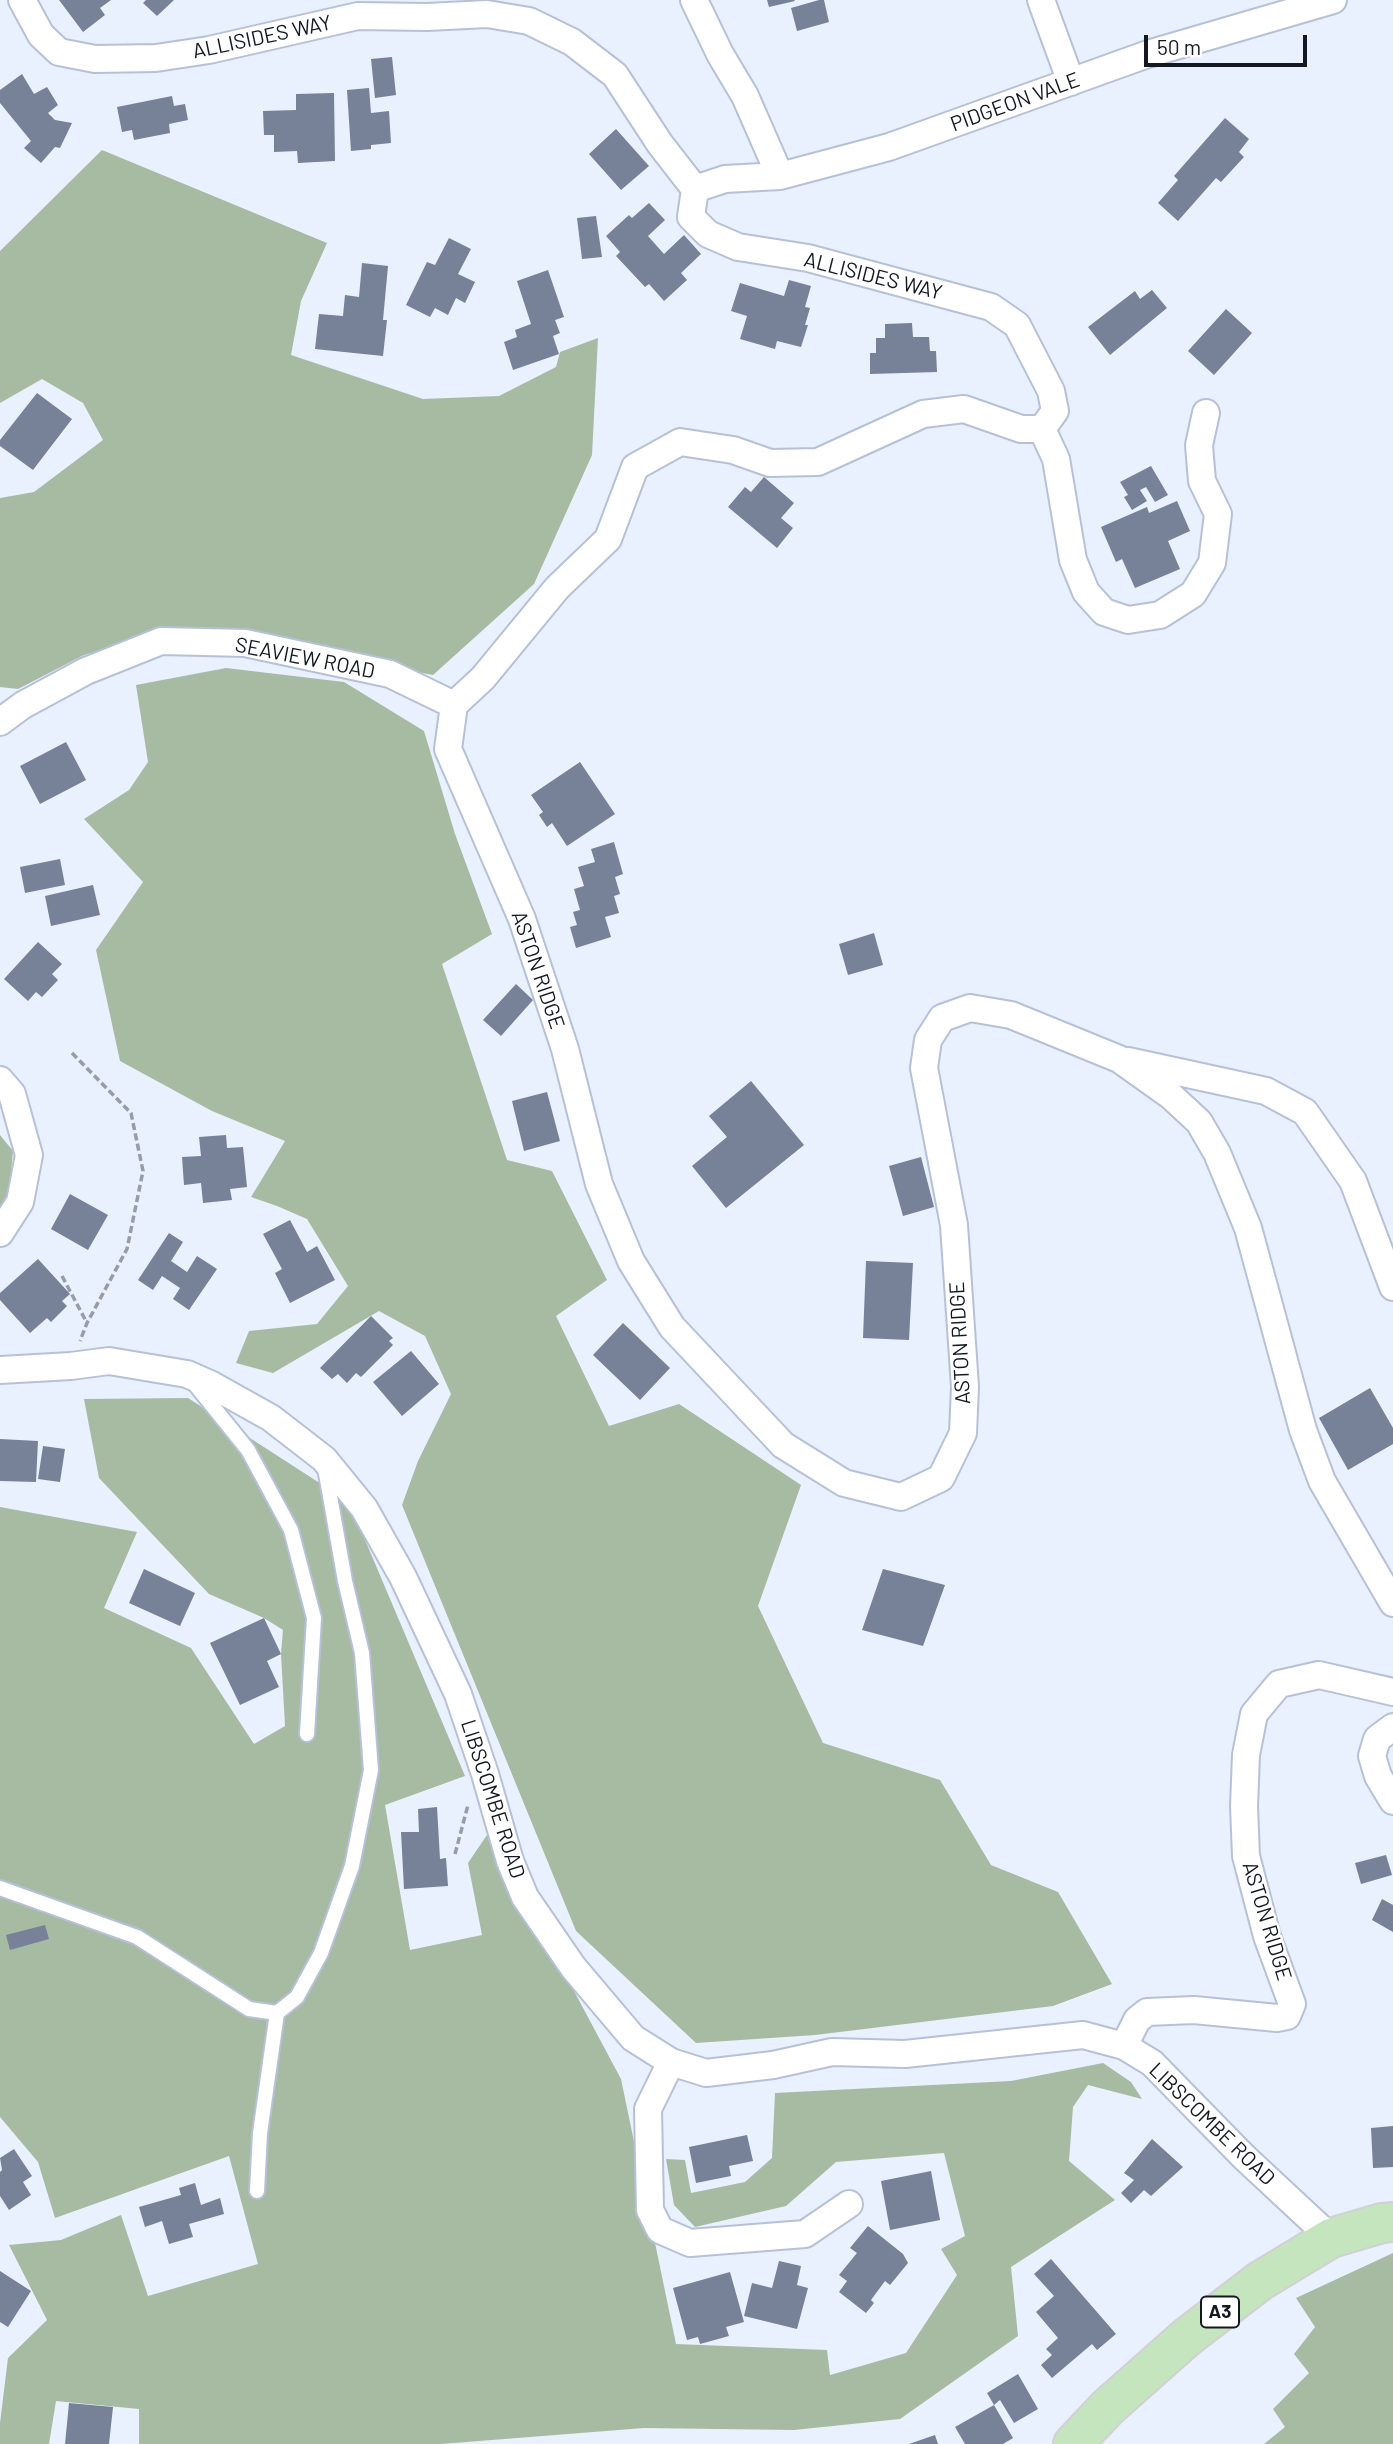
<!DOCTYPE html>
<style>
body{margin:0}
#map{position:relative;width:1393px;height:2444px;overflow:hidden;background:#e9f0fe;font-family:Barlow,sans-serif}
canvas{display:block}
.scale{position:absolute;left:1144px;top:35px;width:163px;height:32px;box-sizing:border-box;border:4px solid #141820;border-top:0;padding-left:9px;font-size:21px;line-height:24px;white-space:nowrap;color:#141820;-webkit-text-stroke:5px #fff;paint-order:stroke}
</style>
<div id="map">
<canvas width="1393" height="2444"></canvas>
<div class="scale">50 m</div>
</div>
<script>
const c = document.querySelector('canvas').getContext('2d');
c.lineJoin = 'round';
function fill(path, color) {
  c.fillStyle = color;
  c.fill(path, 'evenodd');
}
function toPath(rows) {
  const path = new Path2D();
  for (const r of rows) {
    path.moveTo(r[0], r[1]);
    for (let i = 2; i < r.length; i += 2) path.lineTo(r[i], r[i + 1]);
  }
  return path;
}
function stroke(path, color, width, dash) {
  c.strokeStyle = color;
  c.lineWidth = width;
  c.lineCap = dash ? 'butt' : 'round';
  c.setLineDash(dash || []);
  c.stroke(path);
}
function drawText(font, color, halo, rows, align = 'center') {
  c.font = font + ' Barlow,sans-serif';
  c.lineWidth = 5;
  c.setLineDash([]);
  c.textBaseline = 'middle';
  c.strokeStyle = halo;
  c.fillStyle = color;
  for (const [text, x, y, turn = 0] of rows) {
    c.save();
    c.translate(x, y);
    c.rotate((+turn || 0) * Math.PI / 180);
    c.textAlign = isNaN(turn) ? turn : align;
    if (halo) c.strokeText(text, 0, 0);
    c.fillText(text, 0, 0);
    c.restore();
  }
}
fill(toPath([
 [102,150,327,243,301,301,291,355,423,399,499,396,556,367,560,352,598,338,592,455,534,584,433,675,244,639,162,633,84,655,18,689,0,687,0,498,34,492,103,440,83,403,42,379,0,403,0,251],
 [226,668,344,682,424,731,455,834,492,934,442,964,507,1160,552,1171,607,1280,556,1316,609,1426,679,1404,801,1485,758,1606,823,1743,940,1780,991,1865,1058,1892,1112,1984,1053,2006,815,2035,696,2043,576,1931,402,1505,418,1461,451,1394,425,1336,379,1311,273,1373,236,1363,249,1331,317,1324,348,1286,307,1219,277,1206,251,1197,285,1141,212,1111,120,1061,96,950,143,882,84,819,129,790,148,762,136,685],
 [0,1135,13,1151,7,1216,0,1223],
 [188,1398,349,1502,465,1776,385,1805,410,1950,482,1935,468,1863,489,1832,621,2079,676,2344,827,2350,830,2375,906,2353,957,2275,941,2249,965,2236,944,2153,836,2162,786,2206,695,2227,674,2205,666,2159,685,2160,691,2193,745,2182,772,2158,775,2093,1011,2081,1103,2063,1131,2082,1142,2099,1088,2085,1073,2107,1069,2161,1115,2200,1011,2267,1018,2336,900,2419,794,2430,644,2428,441,2444,139,2444,139,2409,56,2401,49,2444,0,2444,0,2423,8,2358,47,2320,9,2245,61,2240,121,2215,148,2296,258,2264,229,2156,55,2218,38,2162,0,2117,0,1507,137,1532,104,1608,191,1648,254,1744,285,1726,281,1654,283,1630,264,1618,209,1594,99,1478,84,1399],
 [1393,2253,1393,2444,1264,2444,1285,2427,1273,2409,1309,2373,1294,2354,1315,2327,1296,2298]
]), '#a6bba2');
fill(toPath([
 [59,0,111,0,100,8,105,15,83,32],
 [146,0,174,0,157,16,143,3],
 [767,0,794,0,795,1,769,7],
 [819,0,824,0,829,22,797,31,791,8],
 [392,57,396,95,375,98,371,59],
 [22,74,34,94,47,87,58,105,48,113,55,120,72,123,60,148,55,147,41,163,24,148,31,141,0,103,0,90],
 [369,88,371,113,389,111,391,143,371,145,371,149,351,151,347,90],
 [334,93,335,161,298,163,297,151,274,152,274,135,264,135,263,111,296,110,296,94],
 [172,96,174,106,185,104,188,120,169,124,170,133,134,140,132,130,122,132,117,107],
 [1225,118,1249,139,1239,152,1244,157,1221,182,1216,178,1178,221,1158,203,1178,180,1174,176],
 [616,129,649,166,621,190,589,154],
 [649,203,665,220,648,236,664,254,684,235,701,254,681,273,687,280,664,301,649,284,645,287,616,256,620,252,606,236,629,215,632,218],
 [596,216,602,257,582,259,577,218],
 [449,238,471,249,458,274,475,282,465,303,456,298,448,315,435,308,430,317,406,305,427,262,435,265],
 [362,263,388,266,383,320,387,320,383,356,315,349,319,314,343,316,345,295,359,297],
 [548,270,564,317,555,320,560,333,553,336,559,354,513,370,504,342,517,337,515,330,531,324,517,281],
 [789,280,811,286,805,307,810,308,805,325,808,325,801,347,777,341,775,349,740,339,747,316,731,311,740,283,784,296],
 [1152,290,1167,308,1110,355,1088,327,1135,291,1140,299],
 [1226,309,1252,333,1214,375,1188,351],
 [912,323,913,337,929,337,930,351,936,351,937,372,870,374,870,353,876,353,876,338,885,338,885,324],
 [37,393,72,419,33,470,0,446,0,440],
 [1151,466,1168,495,1155,502,1146,487,1140,490,1147,501,1132,510,1124,497,1128,495,1120,482],
 [764,477,794,503,781,518,793,528,777,548,728,507,745,487,751,492],
 [1177,501,1190,531,1168,541,1180,569,1135,588,1122,559,1116,562,1101,527,1147,507,1149,513],
 [66,742,86,780,40,804,20,766],
 [580,762,615,814,567,846,552,823,547,827,539,815,543,812,531,795],
 [614,842,623,874,615,877,620,894,614,896,619,913,605,917,611,937,576,948,570,927,577,925,573,912,580,910,574,889,584,886,578,867,595,862,591,849],
 [60,859,65,885,25,893,20,867],
 [93,885,100,915,51,926,45,896],
 [874,933,883,965,848,975,839,944],
 [38,942,62,964,52,974,58,980,42,997,36,992,28,1001,4,979],
 [516,984,533,1000,501,1036,483,1020],
 [751,1081,804,1145,726,1208,692,1166,727,1137,709,1116],
 [547,1092,560,1141,524,1151,512,1101],
 [226,1135,227,1148,243,1147,247,1187,230,1189,232,1200,203,1203,201,1183,184,1185,182,1157,201,1156,199,1137],
 [921,1157,934,1207,903,1216,889,1166],
 [70,1194,108,1215,88,1250,51,1229],
 [290,1220,307,1252,317,1246,335,1280,290,1303,275,1273,282,1269,263,1234],
 [169,1233,183,1242,171,1261,187,1272,197,1256,217,1269,189,1310,173,1299,180,1288,162,1276,153,1290,138,1280],
 [38,1259,70,1294,62,1301,67,1306,51,1322,47,1318,30,1333,0,1300,0,1293],
 [866,1261,913,1263,909,1340,863,1338],
 [371,1316,393,1338,389,1341,393,1345,361,1377,356,1373,347,1383,338,1374,332,1379,320,1368],
 [623,1323,670,1368,640,1400,593,1355],
 [411,1351,439,1384,402,1416,373,1382],
 [1370,1388,1393,1428,1393,1444,1348,1470,1319,1418],
 [0,1439,38,1441,36,1482,0,1481],
 [43,1446,65,1449,60,1482,38,1479],
 [144,1569,195,1593,180,1626,129,1603],
 [883,1569,945,1585,923,1646,862,1630],
 [264,1618,281,1654,267,1661,279,1687,240,1705,210,1643],
 [437,1807,440,1859,446,1858,448,1886,404,1889,401,1832,419,1832,418,1809],
 [1386,1855,1392,1875,1361,1884,1355,1863],
 [1382,1899,1393,1905,1393,1932,1372,1920],
 [45,1925,49,1939,10,1950,6,1935],
 [1393,2126,1393,2167,1373,2168,1371,2128],
 [747,2135,753,2161,729,2166,731,2176,696,2183,689,2147],
 [1152,2139,1183,2167,1151,2196,1144,2190,1131,2203,1121,2193,1134,2180,1124,2173],
 [14,2149,32,2176,23,2182,31,2195,9,2210,0,2196,0,2172,2,2170,0,2158],
 [931,2171,940,2220,890,2230,881,2181],
 [195,2183,201,2205,220,2198,224,2214,189,2224,193,2237,169,2244,162,2221,145,2227,139,2207,181,2195,179,2188],
 [868,2226,903,2254,908,2263,890,2285,885,2281,871,2300,874,2303,866,2313,839,2292,847,2281,839,2275,857,2253,850,2248],
 [1051,2259,1116,2334,1097,2350,1092,2344,1052,2378,1041,2365,1052,2355,1046,2349,1058,2338,1036,2312,1054,2296,1034,2274],
 [779,2261,801,2266,797,2285,808,2288,797,2329,744,2316,752,2283,772,2288],
 [0,2271,31,2291,8,2327,0,2322],
 [730,2272,744,2322,726,2327,729,2336,700,2344,698,2337,687,2340,673,2288],
 [1018,2374,1038,2409,1014,2423,1000,2400,994,2405,987,2393],
 [69,2403,113,2407,109,2444,65,2444],
 [994,2405,1013,2438,1003,2444,965,2444,955,2427],
 [935,2435,938,2444,909,2444]
]), '#778197');
const lane = toPath([
 [194,1383,248,1450,291,1530,314,1618,307,1734],
 [0,1888,137,1937,249,2009,277,2013],
 [257,2191,260,2133,277,2013,297,1997,321,1953,352,1866,371,1770,362,1653,345,1581,325,1468]
]);
const street = toPath([
 [22,0,41,35,59,52,95,59,156,58,209,50,358,16,427,17,487,14,529,21,572,42,615,75,660,144,695,189,691,217,708,234,738,247,808,258,991,307,1017,325,1051,391,1055,411,1042,429,1021,429,964,409,923,414,818,462,770,463,733,450,680,442,635,467,608,539,557,588,483,678,454,705],
 [694,0,720,54,745,96,780,176],
 [1041,0,1071,82],
 [695,189,725,179,780,176,889,147,1148,54,1333,0],
 [1042,429,1056,459,1073,560,1086,592,1104,612,1128,620,1160,615,1193,594,1212,563,1218,514,1202,481,1199,445,1206,413],
 [454,705,448,749,522,919,565,1049,599,1184,631,1261,672,1327,783,1445,844,1483,901,1497,941,1478,963,1433,965,1387,954,1225,924,1068,928,1040,942,1018,970,1008,1011,1015,1119,1059,1171,1096,1199,1122,1217,1153,1248,1228,1303,1430,1322,1481,1393,1603],
 [0,722,23,705,86,671,161,641,245,643,390,674,454,705],
 [1128,1061,1266,1091,1305,1112,1353,1181,1393,1287],
 [0,1080,12,1094,29,1155,20,1202,0,1233],
 [0,1370,71,1366,109,1361,187,1374,212,1385,271,1418,324,1459,364,1508,403,1577,458,1694,485,1774,510,1861,525,1897,573,1967,633,2038,671,2062,706,2073,773,2065,832,2052,905,2054,1083,2035,1124,2046,1152,2063,1244,2157,1331,2238],
 [1393,1727,1377,1739,1372,1756,1378,1776,1393,1801],
 [1124,2046,1137,2020,1147,2012,1194,2010,1277,2018,1287,2016,1292,2004,1267,1936,1246,1856,1244,1806,1246,1755,1254,1714,1279,1684,1319,1675,1393,1692],
 [671,2062,648,2109,650,2210,660,2230,690,2243,805,2234,849,2204]
]);
const primary = toPath([
 [1073,2444,1108,2407,1187,2337,1260,2281,1331,2238,1382,2223,1393,2222]
]);
stroke(lane, '#b6c1d8', 18);
stroke(street, '#b6c1d8', 30);
stroke(primary, '#d0d1d2', 42);
stroke(toPath([
 [72,1053,131,1113,143,1171,127,1249,87,1323,80,1341],
 [62,1276,87,1323],
 [455,1854,468,1805]
]), '#969ca8', 3.5, [7, 3.5]);
stroke(lane, '#fff', 14);
stroke(street, '#fff', 26);
stroke(primary, '#c4e5be', 38);
for (const [x, y, w] of [
 [1220,2312,38]
]) {
  const box = new Path2D();
  box.roundRect(x - w / 2, y - 15.5, w, 31, 5);
  c.fillStyle = '#fff';
  c.fill(box);
  stroke(box, '#141820', 2);
}
drawText('bold 19px', '#141820', null, [
 ["A3",1220,2312]
]);
drawText('21px', '#141820', '#fff', [
 ["ALLISIDES WAY",262,37,-12],
 ["PIDGEON VALE",1015,102,-20],
 ["ALLISIDES WAY",873,276,14],
 ["SEAVIEW ROAD",305,658,11],
 ["ASTON RIDGE",538,970,71],
 ["ASTON RIDGE",960,1343,-93],
 ["LIBSCOMBE ROAD",493,1799,72],
 ["ASTON RIDGE",1267,1921,73],
 ["LIBSCOMBE ROAD",1212,2124,44]
]);
</script>
